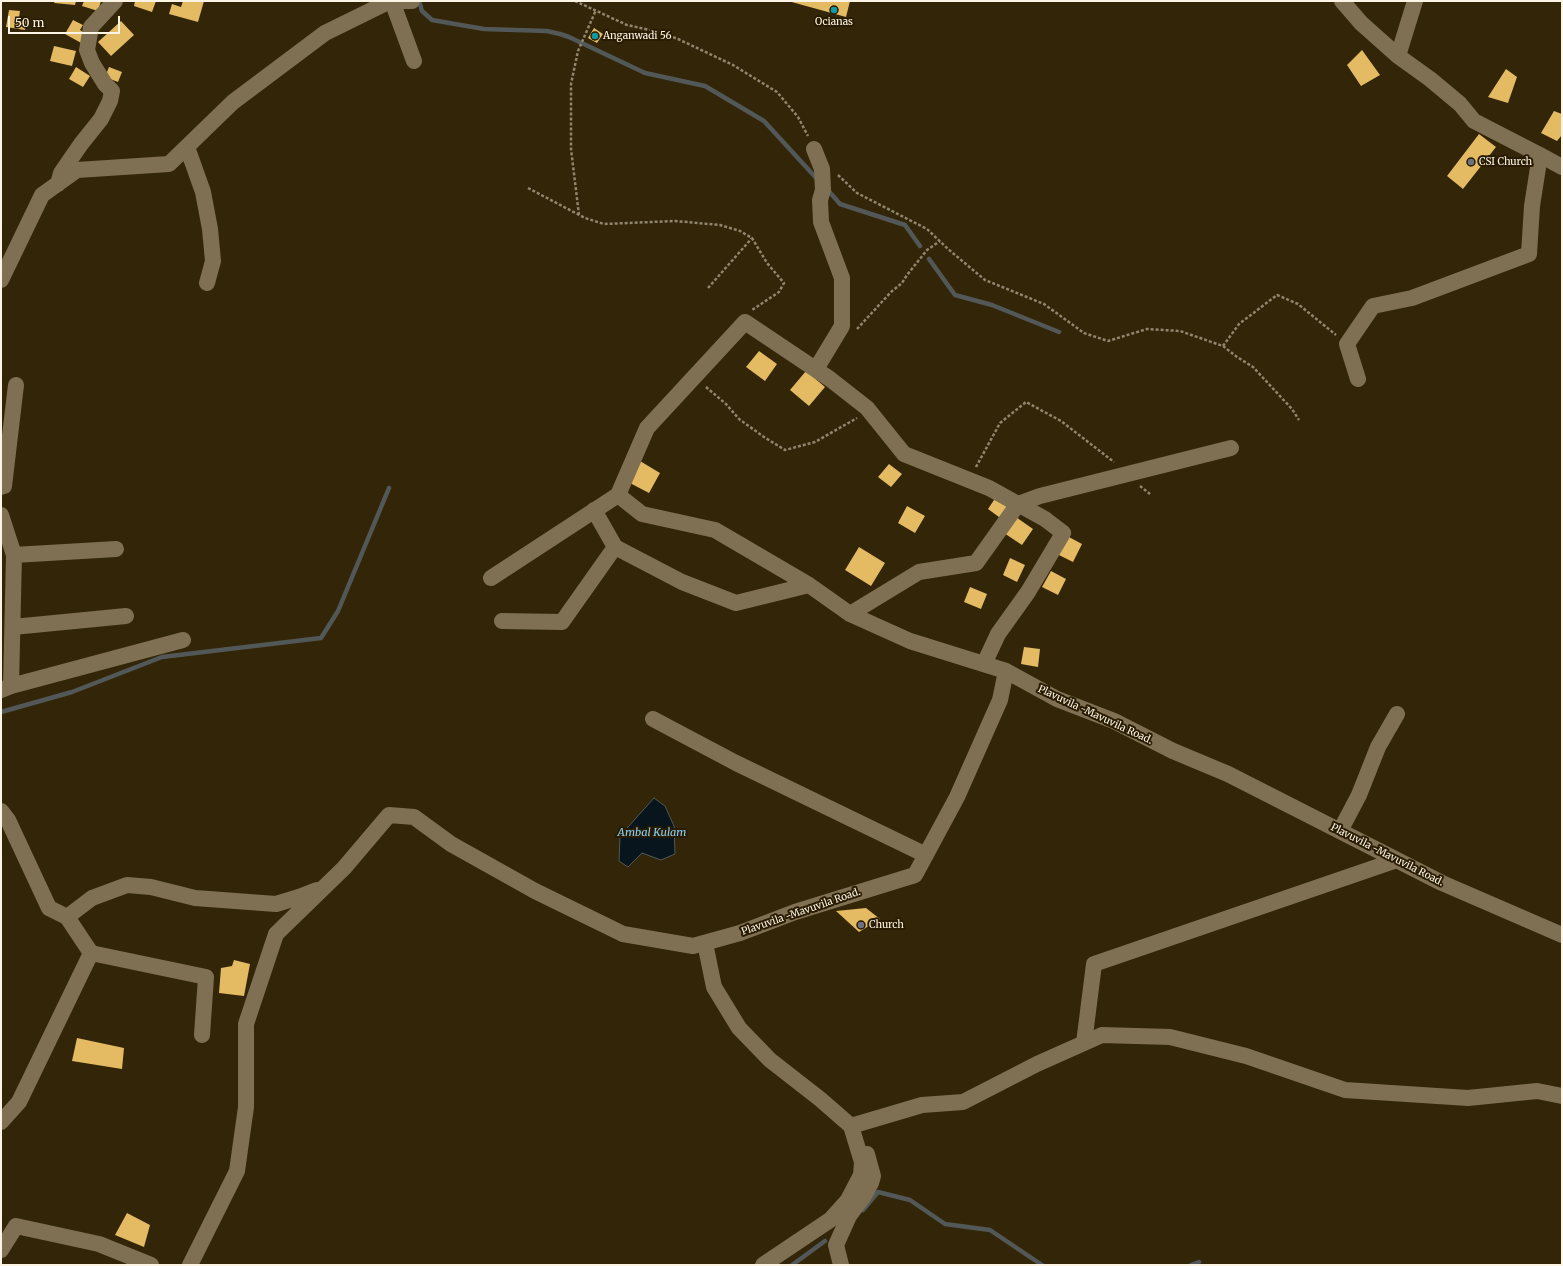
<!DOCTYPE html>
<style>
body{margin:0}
#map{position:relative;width:1563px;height:1266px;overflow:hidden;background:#322508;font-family:Merriweather,serif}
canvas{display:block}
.frame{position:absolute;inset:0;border:2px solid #fdf4e4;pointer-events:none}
.scale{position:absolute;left:8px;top:16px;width:112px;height:18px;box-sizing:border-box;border:2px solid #fdf4e4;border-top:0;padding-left:5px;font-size:12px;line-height:14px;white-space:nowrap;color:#fdf4e4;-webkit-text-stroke:3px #281b00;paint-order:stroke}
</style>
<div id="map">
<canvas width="1563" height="1266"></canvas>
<div class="frame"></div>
<div class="scale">50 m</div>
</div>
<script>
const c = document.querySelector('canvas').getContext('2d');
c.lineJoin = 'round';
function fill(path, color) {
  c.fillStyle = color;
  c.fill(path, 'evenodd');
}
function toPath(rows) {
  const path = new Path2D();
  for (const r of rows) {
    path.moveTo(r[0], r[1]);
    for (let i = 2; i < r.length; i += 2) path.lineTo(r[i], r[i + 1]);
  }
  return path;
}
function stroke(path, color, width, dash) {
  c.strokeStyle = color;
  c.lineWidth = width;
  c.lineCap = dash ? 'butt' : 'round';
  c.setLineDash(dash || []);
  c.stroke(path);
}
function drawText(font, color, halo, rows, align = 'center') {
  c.font = font + ' Merriweather,serif';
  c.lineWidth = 4;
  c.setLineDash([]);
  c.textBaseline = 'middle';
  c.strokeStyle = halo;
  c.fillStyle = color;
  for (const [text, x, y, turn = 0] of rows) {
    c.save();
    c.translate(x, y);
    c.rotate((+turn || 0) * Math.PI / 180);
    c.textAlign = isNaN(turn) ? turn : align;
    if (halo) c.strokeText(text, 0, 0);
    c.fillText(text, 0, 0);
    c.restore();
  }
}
const water = toPath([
 [654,798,665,806,674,826,675,854,661,860,642,853,628,867,619,861,620,836,654,798]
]);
fill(water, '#08151c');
stroke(water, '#525858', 1);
stroke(toPath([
 [419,1,422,11,432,20,484,29,547,31,560,34,569,37,645,73,705,86,764,121,818,180],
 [827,189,840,204,905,225,920,246],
 [929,259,955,295,992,305,1059,332],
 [1,712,72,692,162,657,321,638,338,611,389,488],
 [863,1210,878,1192,910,1200,945,1224,990,1230,1042,1265],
 [792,1265,825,1241],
 [1191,1265,1199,1262]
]), '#525858', 4.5);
fill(toPath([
 [55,1,76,1,75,5,54,3],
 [84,1,101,1,98,11,82,6],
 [135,1,156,1,152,12,134,6],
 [183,1,204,1,198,22,169,14,172,4,181,7],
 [788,1,850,1,846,17],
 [9,10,20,11,19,18,27,20,25,30,6,27],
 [73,20,83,25,80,30,88,35,83,44,65,34],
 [121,21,134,35,111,56,98,42],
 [594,28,603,34,597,43,588,38],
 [54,46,76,51,72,66,50,61],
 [1362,50,1380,75,1361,86,1347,65],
 [76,67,90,76,83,87,69,79],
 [109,67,122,72,118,82,105,77],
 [1506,69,1517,77,1508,103,1488,97],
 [1554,111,1562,114,1562,135,1557,141,1541,133],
 [1479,134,1496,147,1463,189,1447,176],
 [759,351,777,364,765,381,746,367],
 [806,371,825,387,809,406,790,390],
 [640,461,660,473,649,493,628,482],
 [889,464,902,474,891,487,878,477],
 [996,497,1012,508,1003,520,988,509],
 [907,506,925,516,915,533,898,523],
 [1013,515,1033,529,1022,545,1001,531],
 [1067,536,1082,544,1073,562,1057,554],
 [859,547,885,563,871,586,845,570],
 [1010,558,1025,565,1017,582,1003,575],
 [1051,571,1066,579,1058,595,1042,587],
 [970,587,987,594,981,609,964,602],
 [1024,647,1040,649,1038,667,1021,664],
 [866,908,880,919,859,932,836,911],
 [234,960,250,964,244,996,219,993,221,968,232,966],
 [77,1038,124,1048,122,1069,72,1061],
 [127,1213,150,1225,144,1247,115,1235]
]), '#e4ba63');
stroke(toPath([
 [575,1,627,25,659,32,678,39,733,65,777,92,798,117,808,136],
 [838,175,857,193,927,229,948,249,985,280,1044,304,1084,333,1108,341,1147,329,1180,331,1223,346,1237,357,1253,367,1292,409,1299,420],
 [528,188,585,218,604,224,675,221,720,225,740,231,752,238,767,263,784,283,779,292,752,310],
 [579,215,571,149,571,84,578,51,596,10],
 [708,288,752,238],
 [857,329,891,292,902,283,907,275,927,250,940,241],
 [1223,346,1239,324,1277,295,1298,304,1336,335],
 [706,387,726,404,739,419,764,437,785,450,815,442,857,418],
 [976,467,1000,423,1026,402,1061,421,1114,462],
 [1140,486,1150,494]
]), '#90856e', 2.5, [3, 2]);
stroke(toPath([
 [392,1,414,61],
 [400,1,412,1],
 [1342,1,1361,23,1398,56,1430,79,1460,104,1474,121,1540,155,1562,167],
 [1398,56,1415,1],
 [187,147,203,192,210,229,213,261,207,283],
 [814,149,822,169,823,190,820,200,821,222,842,278,842,326,816,369],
 [58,184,61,173,81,144,101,119,110,101,112,91,105,84,92,63,87,50,91,27,115,1],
 [1,280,42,195,77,170,169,164,233,102,325,33,390,1],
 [1358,379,1347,344,1373,306,1412,298,1529,254,1532,206,1540,155],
 [1,487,4,486,16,385],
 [594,510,615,547,682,582,736,603,809,585],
 [1,515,14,555,11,686,1,690],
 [14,555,116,549],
 [491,578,618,495],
 [850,614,919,572,976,563,1018,504,1040,496,1231,448],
 [502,621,562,622,615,547],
 [13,627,126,616],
 [984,664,998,634,1028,592,1059,540,1063,533,1062,532,1045,519,989,488,904,454,867,408,830,379,745,322,647,428,618,495,642,514,715,530,809,585,850,614,910,641,1006,671,1057,699,1114,721,1173,751,1228,774,1442,883,1562,935],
 [11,686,183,640],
 [653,719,736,763,926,855],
 [1,811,8,820,49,908,67,917,91,953],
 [1340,831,1359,795,1378,747,1397,714],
 [67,917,92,898,127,885,151,887,195,898,276,904,299,897,317,890],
 [705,943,714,987,739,1028,770,1060,820,1099,851,1126,862,1162,861,1175,848,1200,830,1220,763,1265],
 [1084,1043,1094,964,1397,860],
 [1,1122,19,1102,91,953,206,977,202,1035],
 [851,1126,922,1105,963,1102,1037,1064,1102,1035,1170,1037,1246,1056,1345,1090,1468,1098,1537,1091,1562,1096],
 [1,1250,16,1226,99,1244,151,1265],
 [190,1265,237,1171,246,1107,246,1024,276,934,344,868,389,815,414,817,451,844,535,891,623,934,693,946,740,933,795,912,915,875,957,797,1000,700,1006,671],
 [841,1265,836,1245,849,1216,864,1196,871,1183,873,1176,867,1154]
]), '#7f7053', 16);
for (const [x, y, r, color] of [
 [834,10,4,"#0f9aa8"],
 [595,36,4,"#0f9aa8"],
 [1471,162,4,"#6b7280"],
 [861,925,4,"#6b7280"]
]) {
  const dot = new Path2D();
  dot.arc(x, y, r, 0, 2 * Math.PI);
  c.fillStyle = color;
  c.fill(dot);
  stroke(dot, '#281b00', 1.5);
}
drawText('10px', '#fdf4e4', '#281b00', [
 ["Ocianas",834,22,"center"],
 ["Anganwadi 56",603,36],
 ["CSI Church",1479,162],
 ["Church",869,925]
], 'left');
drawText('10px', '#fdf4e4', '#281b00', [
 ["Plavuvila -Mavuvila Road.",1095,715,25],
 ["Plavuvila -Mavuvila Road.",1387,855,27],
 ["Plavuvila -Mavuvila Road.",801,912,-19]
]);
drawText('italic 11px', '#8cd0f7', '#281b00', [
 ["Ambal Kulam",652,833]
]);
</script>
